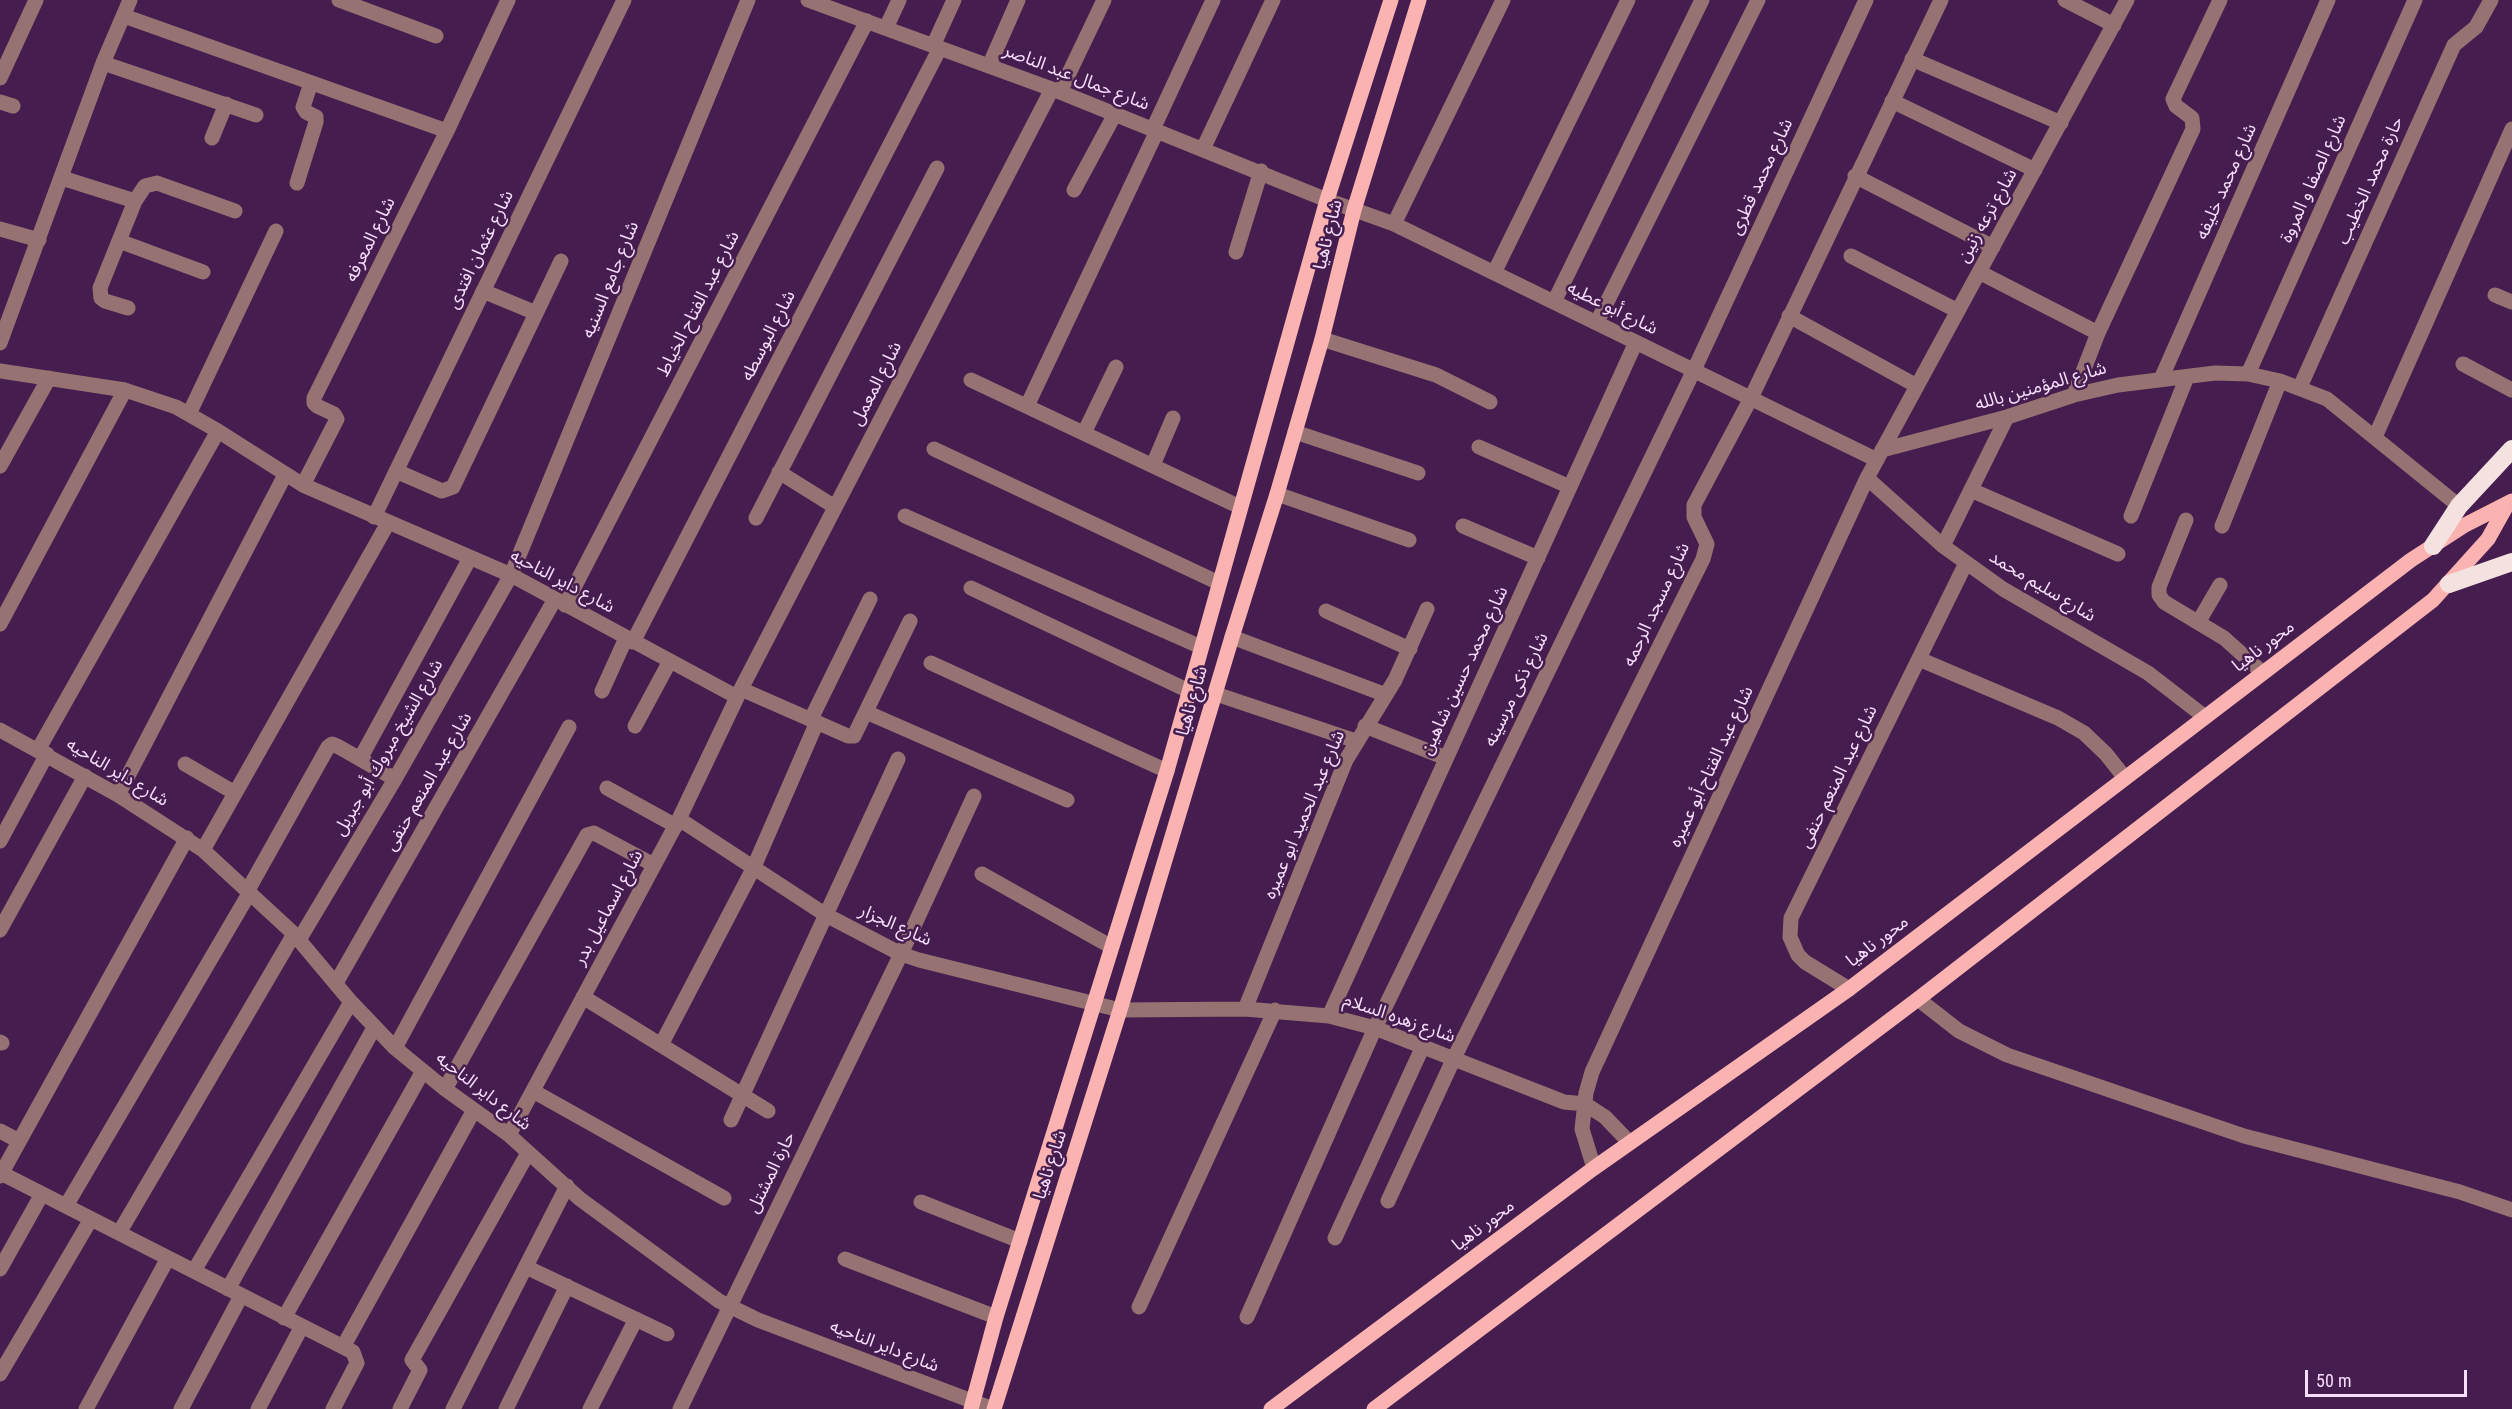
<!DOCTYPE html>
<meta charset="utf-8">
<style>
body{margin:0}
#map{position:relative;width:2512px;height:1409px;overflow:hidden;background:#461d4f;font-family:"Roboto Condensed",sans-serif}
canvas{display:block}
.scale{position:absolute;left:2305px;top:1370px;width:162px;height:27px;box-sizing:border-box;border:3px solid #f7defd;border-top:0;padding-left:8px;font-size:18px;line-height:21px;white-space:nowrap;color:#f7defd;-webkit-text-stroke:4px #461d4f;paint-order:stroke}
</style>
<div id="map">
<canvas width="2512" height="1409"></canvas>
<div class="scale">50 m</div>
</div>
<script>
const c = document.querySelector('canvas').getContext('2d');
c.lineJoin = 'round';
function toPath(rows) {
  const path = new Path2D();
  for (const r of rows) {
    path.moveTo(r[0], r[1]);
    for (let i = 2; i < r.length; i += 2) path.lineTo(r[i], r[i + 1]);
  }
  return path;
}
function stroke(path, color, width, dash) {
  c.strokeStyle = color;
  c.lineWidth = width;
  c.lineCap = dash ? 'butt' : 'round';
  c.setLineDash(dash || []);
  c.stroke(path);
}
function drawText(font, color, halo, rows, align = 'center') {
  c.font = font + ' "Roboto Condensed","Noto Sans Arabic",sans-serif';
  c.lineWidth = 5;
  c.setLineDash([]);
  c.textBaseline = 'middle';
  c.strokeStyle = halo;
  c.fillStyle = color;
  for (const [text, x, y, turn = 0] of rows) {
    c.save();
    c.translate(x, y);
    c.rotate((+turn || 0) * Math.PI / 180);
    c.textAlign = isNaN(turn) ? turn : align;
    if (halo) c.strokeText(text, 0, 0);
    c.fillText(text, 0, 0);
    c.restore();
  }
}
stroke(toPath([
 [339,0,436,36],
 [808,0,1060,92,1327,200,1394,224,1877,460],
 [2065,0,2114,25],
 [124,16,447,131],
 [886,28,899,0],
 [933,46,954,0],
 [1912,59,2061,123],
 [103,63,256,115],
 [989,66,1018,0],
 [0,78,36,0],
 [1060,92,1104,0],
 [1892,101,2035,170],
 [0,102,13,106],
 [1153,129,1213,0],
 [212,138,226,104],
 [1203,149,1273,0],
 [1855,176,1993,247],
 [62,178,135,201],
 [297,183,316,122,316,117,306,112,303,107,311,83],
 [1074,190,1115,114],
 [1394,224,1503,0],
 [0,229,39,240],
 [119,241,203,272],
 [1236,252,1261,171],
 [1851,256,1958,311],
 [1979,272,2098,333],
 [1494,273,1628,0],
 [483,291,536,313],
 [2495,295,2512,302],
 [1554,302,1702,0],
 [128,308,105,301,101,298,100,288,135,201,145,186,157,183,235,211],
 [1789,316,1917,386],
 [1597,322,1758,0],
 [1322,339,1436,375,1490,402],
 [0,343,103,63,130,0],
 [2463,364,2512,390],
 [0,371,125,390,176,407,218,431,303,485,511,575,737,697],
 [2248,374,2415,0],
 [2161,379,2328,0],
 [971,380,1240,507],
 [2300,387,2454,45,2476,27,2491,0],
 [2074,395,2098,333,2193,129,2192,118,2176,106,2173,99,2220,0],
 [1027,406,1157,131],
 [189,414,276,231],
 [1295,432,1418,473],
 [1084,433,1116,367],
 [2375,437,2512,129],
 [1479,447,1570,487],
 [934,449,1219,583],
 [1882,450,2007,417,2074,395,2118,385,2215,373,2248,374,2280,381,2327,399,2459,506],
 [1153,465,1173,418],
 [0,466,49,378],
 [396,471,442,491,453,487,561,261],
 [779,472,835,507],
 [1867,478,1943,546,2003,589,2148,673,2205,717],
 [303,485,337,419,334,414,317,406,314,403,314,398,447,131,508,0],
 [1971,490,2118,554],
 [1277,494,1409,540],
 [905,516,1201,647],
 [2131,516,2187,377],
 [374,517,624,0],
 [756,518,937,168],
 [2186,520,2159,587,2159,595,2164,602,2224,638,2263,673],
 [1463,526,1538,558],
 [2222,526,2280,381],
 [1943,546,2007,417],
 [971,588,1189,691],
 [565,605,867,21],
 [1326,611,1410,649],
 [2199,621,2220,585],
 [0,624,125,390],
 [1232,637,1386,695],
 [633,642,940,48],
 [1919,659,2058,718,2084,733,2106,754,2125,778],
 [931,663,1167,771],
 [741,689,848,736,854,736,910,621],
 [602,691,626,638],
 [1216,694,1356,741],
 [866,712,1067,800],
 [811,719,870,599],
 [635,726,670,661],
 [1365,726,1446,758],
 [0,730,118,795,203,850,294,934,351,1002,395,1048,445,1089,509,1135,580,1199,719,1301,758,1320,993,1409],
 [38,750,218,431],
 [360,759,470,558],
 [185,764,235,793],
 [607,788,676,826],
 [118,795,285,475],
 [679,819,826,915,901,954,919,960,1120,1010,1245,1009,1329,1016,1375,1028,1564,1102,1585,1104],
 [0,841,47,754],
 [203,850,388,523],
 [982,874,1110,946],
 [248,890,328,747,332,744,339,747,395,779],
 [0,930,85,776],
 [299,940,395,779,511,575,748,0],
 [336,983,555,599],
 [1849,989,1805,962,1798,955,1790,937,1791,918,1966,563],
 [583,997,768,1111],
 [1918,999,1959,1031,2007,1055,2244,1136,2460,1192,2512,1210],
 [1245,1009,1346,760,1395,680,1427,609],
 [1329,1016,1636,342],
 [0,1042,2,1043],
 [661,1045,753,869,817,722],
 [395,1048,569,727],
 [445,1089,587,835,594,833,654,865],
 [533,1091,724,1198],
 [1585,1104,1605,1117,1629,1142],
 [731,1120,898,759],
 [0,1131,19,1141],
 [509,1135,679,819,741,689,1052,89],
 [1594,1168,1582,1129,1586,1093,1592,1072,1867,478,2127,0],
 [1,1173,353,1352,357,1363,333,1409],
 [0,1176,187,838],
 [1388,1201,1454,1058,1703,559,1707,544,1694,517,1694,505,1751,398,1941,0],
 [921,1202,1020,1241],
 [66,1206,250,892],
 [119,1233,294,934],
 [1335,1238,1423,1046],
 [845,1259,996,1317],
 [526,1267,667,1334],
 [0,1269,42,1194],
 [194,1271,351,1002],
 [228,1289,374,1028],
 [1139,1307,1275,1010],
 [1247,1317,1375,1028,1694,370,1866,0],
 [284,1318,423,1071],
 [343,1347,474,1110],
 [0,1374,91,1219],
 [86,1409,168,1258],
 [181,1409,241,1296],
 [258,1409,302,1326],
 [400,1409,420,1370,412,1360,528,1153],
 [453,1409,567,1186],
 [506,1409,567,1286],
 [590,1409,636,1319],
 [680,1409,901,954,974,796]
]), '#967372', 15);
stroke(toPath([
 [971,1409,996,1317,1167,771,1327,200,1391,0],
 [994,1409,1120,1010,1232,637,1277,494,1322,339,1354,210,1419,0],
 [1271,1409,1594,1168,1849,989,2411,560,2465,525,2512,501],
 [1374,1409,1918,999,2433,600,2488,539,2507,505]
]), '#fbb3b2', 15);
stroke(toPath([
 [2433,546,2459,506,2512,449],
 [2449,584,2512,562]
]), '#f4e2e1', 18);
drawText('18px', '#f7defd', '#461d4f', [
 ["شارع جمال عبد الناصر",1076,78,21],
 ["شارع محمد قطرى",1762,177,-65],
 ["شارع الصفا و المروة",2314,179,-66],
 ["حارة محمد الخطيب",2371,181,-66],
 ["شارع محمد خليفه",2227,182,-66],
 ["شارع ترعه زنين",1988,216,-61],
 ["شارع ناهيا",1329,235,-76],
 ["شارع المعرفه",371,240,-64],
 ["شارع عثمان افتدى",481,250,-64],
 ["شارع جامع السنيه",611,280,-68],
 ["شارع عبد الفتاح الخياط",699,304,-63],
 ["شارع أبو عطيه",1612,309,26],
 ["شارع البوسطه",769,336,-63],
 ["شارع المعمل",877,384,-63],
 ["شارع المؤمنين بالله",2041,387,-16],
 ["شارع داير الناحيه",562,582,28],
 ["شارع سليم محمد",2042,587,31],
 ["شارع مسجد الرحمه",1657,605,-65],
 ["محور ناهيا",2264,647,-37],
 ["شارع محمد حسين شاهين",1465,671,-65],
 ["شارع ذكى مرسينه",1517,690,-64],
 ["شارع ناهيا",1193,701,-74],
 ["شارع الشيخ مبروك أبو جبريل",389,748,-60],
 ["شارع عبد الفتاح أبو عميره",1712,767,-65],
 ["شارع داير الناحيه",117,773,31],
 ["شارع عبد المنعم حنفى",1839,777,-64],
 ["شارع عبد المنعم حنفى",429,782,-60],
 ["شارع عبد الحميد ابو عميره",1305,815,-67],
 ["شارع اسماعيل بدر",609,908,-62],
 ["شارع الجزار",895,926,24],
 ["محور ناهيا",1878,942,-37],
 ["شارع زهره السلام",1399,1019,19],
 ["شارع داير الناحيه",483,1092,38],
 ["شارع ناهيا",1051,1165,-72],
 ["حارة المشتل",772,1173,-64],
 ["محور ناهيا",1484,1226,-37],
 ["شارع داير الناحيه",884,1347,21]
]);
</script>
